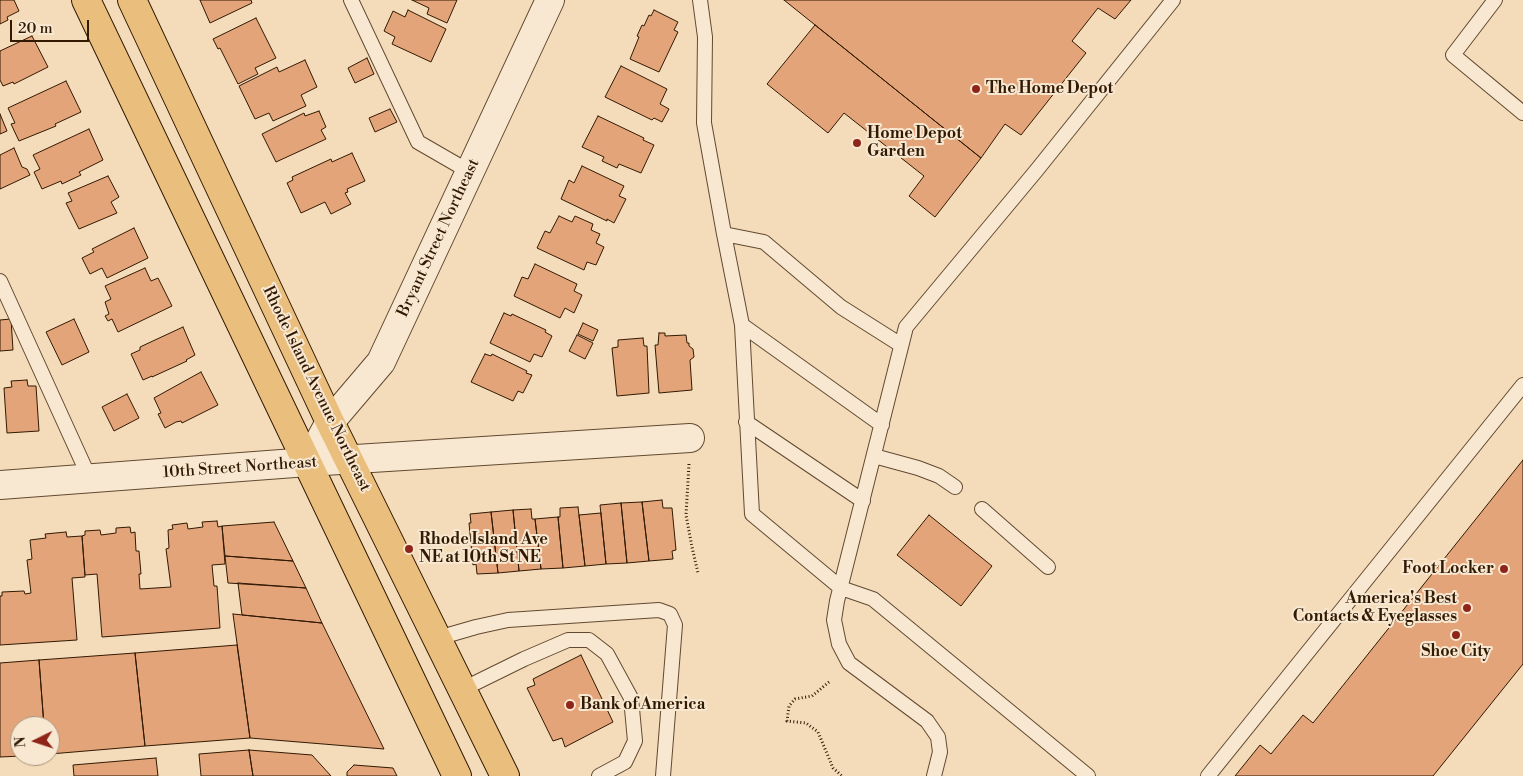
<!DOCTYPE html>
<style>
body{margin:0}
#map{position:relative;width:1523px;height:776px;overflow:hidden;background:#f4dbb9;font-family:"Libre Bodoni",serif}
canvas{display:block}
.north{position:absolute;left:10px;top:716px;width:50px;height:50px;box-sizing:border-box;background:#f8e8d2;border:1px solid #a8957f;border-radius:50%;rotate:266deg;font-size:14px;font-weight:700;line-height:20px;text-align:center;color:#311902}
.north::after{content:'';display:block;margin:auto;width:18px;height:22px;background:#8f2418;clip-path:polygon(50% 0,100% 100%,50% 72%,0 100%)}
.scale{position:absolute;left:10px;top:20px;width:79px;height:22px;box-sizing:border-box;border:2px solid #311902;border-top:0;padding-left:6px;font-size:15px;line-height:18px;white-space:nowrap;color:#311902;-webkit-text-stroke:4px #f8e8d2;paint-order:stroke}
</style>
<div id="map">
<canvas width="1523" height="776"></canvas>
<div class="north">N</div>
<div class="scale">20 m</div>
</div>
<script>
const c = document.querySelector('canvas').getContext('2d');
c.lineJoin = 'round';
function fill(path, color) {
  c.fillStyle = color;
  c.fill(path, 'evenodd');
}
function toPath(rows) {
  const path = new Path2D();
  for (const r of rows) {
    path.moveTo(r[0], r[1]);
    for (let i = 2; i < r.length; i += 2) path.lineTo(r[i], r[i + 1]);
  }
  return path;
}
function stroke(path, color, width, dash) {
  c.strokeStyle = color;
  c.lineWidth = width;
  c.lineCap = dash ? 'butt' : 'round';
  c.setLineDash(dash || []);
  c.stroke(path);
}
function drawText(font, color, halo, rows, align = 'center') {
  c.font = font + ' "Libre Bodoni",serif';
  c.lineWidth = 4;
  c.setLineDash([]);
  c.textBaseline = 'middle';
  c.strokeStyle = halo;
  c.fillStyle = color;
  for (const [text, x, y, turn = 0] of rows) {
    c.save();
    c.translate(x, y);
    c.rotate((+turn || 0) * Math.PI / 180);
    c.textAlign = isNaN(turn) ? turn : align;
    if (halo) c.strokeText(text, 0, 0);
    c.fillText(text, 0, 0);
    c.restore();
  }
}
const building = toPath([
 [0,0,14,0,19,11,7,17,8,20,0,24,0,0],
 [200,0,251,0,252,3,210,23,200,0],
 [412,0,457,0,447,23,427,14,429,8,412,0],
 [784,0,1131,0,1115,19,1098,8,1072,41,1086,53,1021,135,1005,124,981,158,784,0],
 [408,10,446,29,431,62,392,44,395,37,384,31,393,11,405,17,408,10],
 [654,10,678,22,674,30,678,32,659,72,630,59,639,37,637,36,642,25,644,26,649,15,651,16,654,10],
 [256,18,276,58,255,68,258,74,238,84,220,48,218,49,213,39,256,18],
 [815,25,981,158,935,217,909,196,924,176,844,113,828,133,767,84,815,25],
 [32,36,48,67,14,84,13,82,3,86,0,80,0,51,32,36],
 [367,58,374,74,355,83,348,68,367,58],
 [305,60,317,87,301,95,306,106,273,121,269,113,255,119,239,86,277,67,279,72,305,60],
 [621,66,667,89,660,104,669,109,662,122,654,118,652,120,605,97,621,66],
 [66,81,81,112,55,124,56,126,19,141,11,124,15,123,8,108,66,81],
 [390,109,397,122,375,132,369,118,390,109],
 [319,111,326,127,321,130,326,139,276,162,262,134,304,113,305,116,319,111],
 [0,114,7,131,0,134,0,114],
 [598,116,644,138,643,140,654,145,641,173,619,164,617,168,602,161,604,157,582,147,598,116],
 [89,129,103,160,79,172,81,175,62,184,61,181,42,189,34,172,40,169,33,155,89,129],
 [14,148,22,167,27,169,30,175,0,189,0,155,14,148],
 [352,153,365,181,347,189,348,192,345,193,351,204,331,214,325,202,301,213,287,183,293,180,292,177,331,159,332,162,352,153],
 [582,166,624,186,619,196,626,199,614,223,607,219,607,221,561,199,569,180,574,183,582,166],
 [108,176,119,197,111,202,117,213,79,229,66,203,72,201,68,193,108,176],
 [559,216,572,222,575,216,593,224,591,230,600,234,596,243,604,247,596,265,587,262,584,270,537,248,545,231,550,233,559,216],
 [134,228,148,258,107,278,102,268,90,274,82,258,94,252,92,249,134,228],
 [535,264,577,284,574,291,582,295,574,313,565,308,560,318,514,296,522,277,528,279,535,264],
 [145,268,151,281,158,278,172,306,118,332,112,319,108,321,105,316,109,314,105,302,111,299,105,286,145,268],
 [504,313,511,316,512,314,546,330,545,332,552,336,542,357,534,354,530,362,490,343,504,313],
 [11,319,13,350,0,351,0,320,11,319],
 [74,319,89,352,62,365,46,332,74,319],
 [583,323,598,330,593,341,578,334,583,323],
 [183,327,195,355,186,360,187,361,152,377,152,376,143,380,131,354,140,350,140,347,183,327],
 [659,333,665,333,665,336,686,335,687,343,689,343,689,346,693,349,694,357,690,360,692,390,659,393,655,345,658,345,659,333],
 [577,335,593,343,585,359,569,351,577,335],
 [643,338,644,346,647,346,649,393,617,396,612,348,618,347,618,340,643,338],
 [485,354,491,356,492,354,527,371,526,373,532,375,523,393,518,391,513,401,471,382,485,354],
 [201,372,218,405,182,423,181,421,176,422,165,428,158,414,161,413,154,398,201,372],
 [27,380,28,386,36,386,39,431,7,433,4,388,12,387,11,381,27,380],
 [127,394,139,418,114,431,102,407,127,394],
 [1523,460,1523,664,1433,776,1235,776,1260,745,1271,754,1303,715,1313,723,1523,460],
 [662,500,663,508,672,508,676,550,672,551,673,559,649,561,642,502,662,500],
 [642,502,649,561,627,563,621,503,642,502],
 [621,503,627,563,606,564,600,505,621,503],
 [578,507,585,566,563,568,558,517,560,517,560,508,578,507],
 [531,509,532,519,535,519,541,569,519,571,513,510,531,509],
 [513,510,519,571,498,573,491,512,513,510],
 [491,512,498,573,477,574,476,564,473,565,469,523,471,523,470,514,491,512],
 [601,513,606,564,585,566,579,515,601,513],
 [929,515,992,566,961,606,897,555,929,515],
 [558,517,563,568,541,569,535,519,558,517],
 [217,521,218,527,222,526,225,564,212,565,214,586,217,586,220,628,102,637,97,574,85,575,82,536,85,535,85,531,100,530,101,535,116,533,116,528,130,527,131,533,135,532,136,551,139,551,141,574,139,574,140,589,171,587,166,549,169,548,168,530,173,529,172,525,187,523,188,529,203,527,202,522,217,521],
 [274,522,293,561,225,556,222,526,274,522],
 [66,532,67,537,82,536,85,577,72,578,77,640,0,645,0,596,2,596,2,592,24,591,25,594,31,593,27,560,32,559,30,540,46,538,45,534,66,532],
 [225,556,293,561,306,588,228,583,225,556],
 [238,583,306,588,322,623,242,615,238,583],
 [233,614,322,623,384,749,250,738,233,614],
 [237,645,250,738,145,746,135,653,237,645],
 [135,653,145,746,50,754,50,726,44,726,39,660,135,653],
 [581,655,613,722,565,747,562,738,553,741,527,688,535,685,533,679,581,655],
 [39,660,44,726,20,726,21,756,0,757,0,663,39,660],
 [249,750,312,755,331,776,253,776,249,750],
 [249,750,253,776,201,776,199,754,249,750],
 [156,758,158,776,74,776,73,765,156,758],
 [354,765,393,768,397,776,347,776,347,772,354,765]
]);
fill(building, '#e4a479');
stroke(building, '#311902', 1);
const lane = toPath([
 [351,0,418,142,470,172],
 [700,0,705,37,704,123,724,234],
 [1495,0,1453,55,1523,113],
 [0,281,90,479],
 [742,325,882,425],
 [901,345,841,307,764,242,724,234,742,325,752,514,841,588,873,599,1088,776],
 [746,422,863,501],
 [874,456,918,468,939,476,955,487],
 [982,509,1048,567],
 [438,638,476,627,508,620,659,610,670,614,675,625,663,776],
 [463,689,524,659,568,640,589,640,607,654,631,698,635,741,625,762,599,776],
 [934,776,940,752,938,737,927,721,849,663,839,644,834,620,837,601,906,327,1036,171,1173,0],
 [1208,776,1523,385]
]);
const street = toPath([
 [308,462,330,422,381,362,550,0],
 [0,485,308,462,690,438]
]);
const primary = toPath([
 [86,0,457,776],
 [132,0,330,422,505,776]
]);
stroke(lane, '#624a30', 16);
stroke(street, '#624a30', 30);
stroke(primary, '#311902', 30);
stroke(toPath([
 [689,464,686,515,692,547,698,573],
 [829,682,812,696,795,699,789,706,787,721,806,723,818,732,833,768,842,776]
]), '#311902', 3, [1, 2.5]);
stroke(lane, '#f8e8d2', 14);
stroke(street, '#f8e8d2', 28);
stroke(primary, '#eabe7c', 28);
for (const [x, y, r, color] of [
 [976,89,5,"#8f2418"],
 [857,143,5,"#8f2418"],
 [409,549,5,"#8f2418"],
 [1504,569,5,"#8f2418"],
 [1467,608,5,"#8f2418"],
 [1456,635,5,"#8f2418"],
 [570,705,5,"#8f2418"]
]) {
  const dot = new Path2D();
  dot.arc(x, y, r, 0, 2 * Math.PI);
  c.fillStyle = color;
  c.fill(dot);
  stroke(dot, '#f8e8d2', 2);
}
drawText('bold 16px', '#311902', '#f8e8d2', [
 ["The Home Depot",986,89],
 ["Home Depot",867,134],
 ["Garden",867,152],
 ["Rhode Island Ave",419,540],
 ["NE at 10th St NE",419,558],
 ["Foot Locker",1494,569,"right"],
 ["America's Best",1457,599,"right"],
 ["Contacts & Eyeglasses",1457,617,"right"],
 ["Shoe City",1456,652,"center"],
 ["Bank of America",580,705]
], 'left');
drawText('16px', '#311902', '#f8e8d2', [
 ["Bryant Street Northeast",439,238,-65],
 ["Rhode Island Avenue Northeast",316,389,64],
 ["10th Street Northeast",240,468,-4]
]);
</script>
